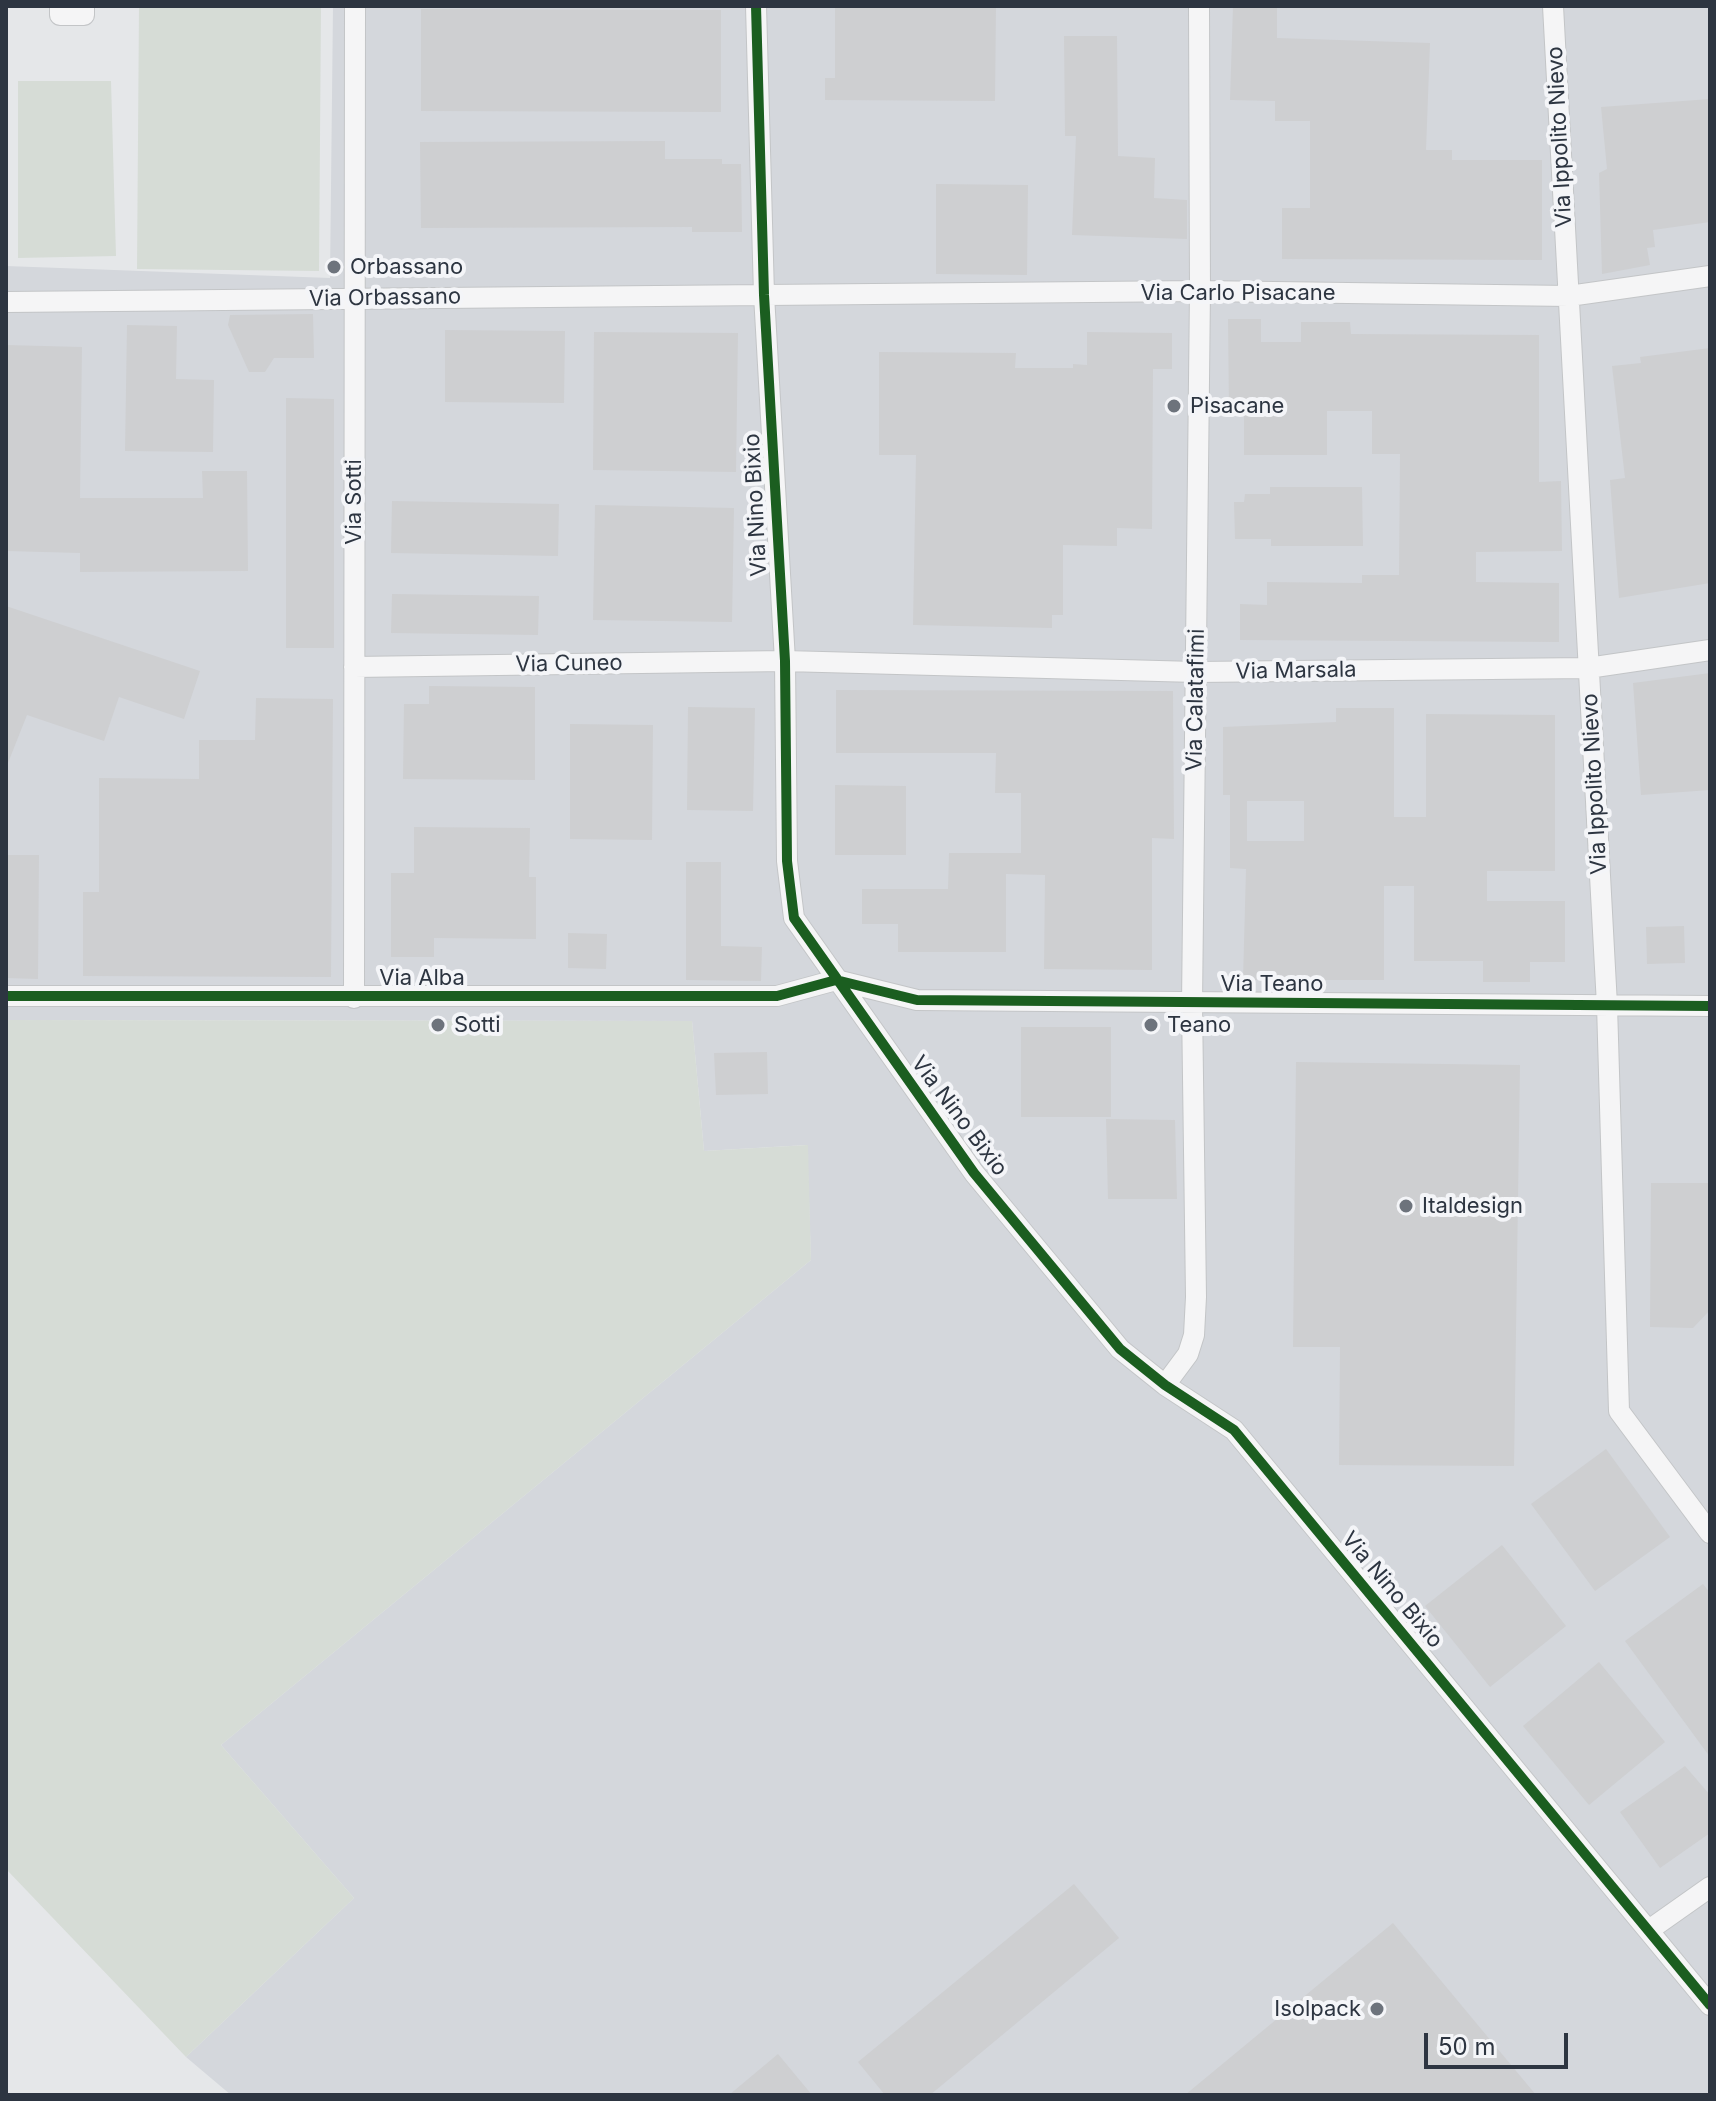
<!DOCTYPE html>
<style>
body{margin:0}
#map{position:relative;width:1716px;height:2101px;overflow:hidden;background:#e5e7e9;font-family:Inter,sans-serif}
canvas{display:block}
.frame{position:absolute;inset:0;border:8px solid #2d3541;pointer-events:none}
.scale{position:absolute;left:1424px;top:2033px;width:144px;height:36px;box-sizing:border-box;border:4px solid #2d3541;border-top:0;padding-left:10px;font-size:24px;line-height:28px;white-space:nowrap;color:#2d3541;-webkit-text-stroke:6px #f4f5f8;paint-order:stroke}
</style>
<div id="map">
<canvas width="1716" height="2101"></canvas>
<div class="frame"></div>
<div class="scale">50 m</div>
</div>
<script>
const c = document.querySelector('canvas').getContext('2d');
c.lineJoin = 'round';
function fill(path, color) {
  c.fillStyle = color;
  c.fill(path, 'evenodd');
}
function toPath(rows) {
  const path = new Path2D();
  for (const r of rows) {
    path.moveTo(r[0], r[1]);
    for (let i = 2; i < r.length; i += 2) path.lineTo(r[i], r[i + 1]);
  }
  return path;
}
function stroke(path, color, width, dash) {
  c.strokeStyle = color;
  c.lineWidth = width;
  c.lineCap = dash ? 'butt' : 'round';
  c.setLineDash(dash || []);
  c.stroke(path);
}
function drawText(font, color, halo, rows, align = 'center') {
  c.font = font + ' Inter,sans-serif';
  c.lineWidth = 8;
  c.setLineDash([]);
  c.textBaseline = 'middle';
  c.strokeStyle = halo;
  c.fillStyle = color;
  for (const [text, x, y, turn = 0] of rows) {
    c.save();
    c.translate(x, y);
    c.rotate((+turn || 0) * Math.PI / 180);
    c.textAlign = isNaN(turn) ? turn : align;
    if (halo) c.strokeText(text, 0, 0);
    c.fillText(text, 0, 0);
    c.restore();
  }
}
fill(toPath([
 [333,6,1710,6,1710,2095,231,2095,186,2057,354,1898,221,1745,811,1260,807,1145,704,1151,692,1021,6,1020,6,266,330,278]
]), '#d4d7dc');
fill(toPath([
 [139,6,321,6,319,271,137,269],
 [18,81,111,81,116,256,18,258],
 [6,1020,692,1021,704,1151,808,1145,811,1260,221,1745,354,1898,186,2057,6,1869]
]), '#d6dcd6');
fill(toPath([
 [835,6,996,6,995,101,825,100,825,78,835,78],
 [1233,6,1277,6,1277,38,1430,43,1426,150,1452,150,1452,160,1542,160,1542,260,1282,259,1282,208,1310,208,1310,121,1275,121,1275,101,1230,100],
 [421,9,721,10,721,112,421,111],
 [1064,36,1117,36,1118,156,1155,158,1154,198,1187,200,1187,239,1072,235,1076,136,1065,136],
 [1710,99,1710,222,1653,230,1655,247,1647,248,1650,265,1602,274,1599,173,1607,169,1601,107],
 [665,141,665,159,722,159,722,164,741,164,742,232,692,232,692,227,421,228,420,142],
 [936,184,1028,185,1027,275,936,274],
 [313,314,314,358,274,358,265,372,249,372,228,325,230,315],
 [1228,319,1261,319,1261,342,1301,342,1301,322,1350,322,1351,334,1539,335,1539,482,1561,481,1562,551,1476,552,1476,582,1559,583,1559,642,1240,640,1240,604,1267,605,1267,582,1362,583,1362,575,1399,575,1400,454,1372,454,1372,411,1327,411,1327,455,1244,455,1244,412,1229,412],
 [127,325,177,326,176,379,214,380,213,452,125,451],
 [445,330,565,331,564,403,445,402],
 [594,332,738,333,736,472,593,470],
 [1087,332,1172,333,1172,369,1153,369,1152,529,1117,528,1117,546,1063,545,1063,615,1052,615,1052,628,913,625,916,455,879,455,879,352,1016,353,1015,368,1073,368,1073,364,1087,365],
 [6,345,82,347,80,498,203,498,202,471,247,471,248,571,80,572,80,553,6,551],
 [1710,348,1710,583,1619,598,1610,480,1625,478,1612,366,1641,363,1640,357],
 [286,398,334,399,334,648,286,648],
 [1270,487,1362,487,1363,546,1271,546,1271,539,1235,539,1234,502,1244,502,1245,494,1270,494],
 [392,501,559,504,558,556,391,553],
 [595,505,734,508,732,622,593,620],
 [392,594,539,596,538,635,391,633],
 [6,606,200,671,184,719,119,697,104,741,27,715,6,768],
 [1710,673,1710,790,1641,795,1633,683],
 [429,686,535,687,535,780,403,779,404,704,429,704],
 [836,690,1173,691,1174,839,1152,838,1152,970,1044,969,1045,875,1006,874,1006,952,898,952,898,924,862,924,862,889,948,889,949,853,1021,853,1021,793,995,793,996,753,836,753],
 [256,698,333,699,331,977,83,976,83,892,99,892,99,778,199,779,199,740,255,740],
 [688,707,755,708,753,811,687,810],
 [1336,708,1394,708,1394,817,1426,817,1426,714,1555,715,1555,871,1487,871,1487,901,1565,901,1565,962,1530,962,1530,982,1483,982,1483,961,1414,961,1414,886,1384,886,1384,980,1243,980,1246,869,1230,868,1230,795,1223,795,1223,727,1336,722],
 [1247,801,1304,801,1304,841,1247,841],
 [570,724,653,725,652,840,570,839],
 [835,785,906,786,906,855,835,855],
 [414,827,530,828,529,877,536,877,536,939,434,938,434,957,391,957,391,873,414,873],
 [6,855,39,855,38,979,6,978],
 [686,862,721,862,721,946,762,947,761,981,686,980],
 [1684,926,1685,963,1647,964,1646,927],
 [568,933,607,934,606,969,568,968],
 [1021,1027,1111,1027,1111,1117,1021,1117],
 [767,1052,768,1094,716,1095,714,1053],
 [1296,1062,1520,1065,1514,1466,1339,1465,1340,1347,1293,1347],
 [1106,1119,1175,1120,1177,1199,1108,1199],
 [1651,1183,1710,1183,1710,1310,1693,1328,1650,1327],
 [1606,1449,1670,1537,1595,1591,1531,1504],
 [1502,1545,1566,1626,1490,1687,1425,1606],
 [1703,1584,1710,1593,1710,1757,1625,1641],
 [1599,1662,1665,1742,1589,1805,1523,1726],
 [1685,1766,1710,1795,1710,1833,1660,1868,1620,1812],
 [1074,1884,1119,1938,930,2095,885,2095,858,2062],
 [1393,1923,1536,2095,1185,2095],
 [778,2054,812,2095,729,2095]
]), '#cecfd1');
const minor = toPath([
 [60,6,60,15,84,15,84,6],
 [756,6,764,295,785,661,787,861,794,918,974,1173,1120,1349,1165,1385,1234,1430,1710,2005],
 [1553,6,1607,1005,1619,1411,1710,1533],
 [6,302,1200,291,1569,296,1710,276],
 [354,667,785,661,1196,672,1588,668,1710,650],
 [6,996,777,996,836,980,917,1000,1710,1006],
 [354,998,355,6],
 [1165,1385,1188,1354,1194,1335,1196,1297,1192,1004,1200,291,1199,6],
 [1649,1930,1710,1887]
]);
stroke(minor, '#c3c5c7', 22);
stroke(minor, '#f5f5f6', 20);
stroke(toPath([
 [756,6,764,295,785,661,787,861,794,918,974,1173,1120,1349,1165,1385,1234,1430,1710,2005],
 [6,996,777,996,836,980,917,1000,1710,1006]
]), '#1b5e20', 10);
for (const [x, y, r, color] of [
 [334,267,8,"#6d737c"],
 [1174,406,8,"#6d737c"],
 [438,1025,8,"#6d737c"],
 [1151,1025,8,"#6d737c"],
 [1406,1206,8,"#6d737c"],
 [1377,2009,8,"#6d737c"]
]) {
  const dot = new Path2D();
  dot.arc(x, y, r, 0, 2 * Math.PI);
  c.fillStyle = color;
  c.fill(dot);
  stroke(dot, '#f4f5f8', 3);
}
drawText('22px', '#2d3541', '#f4f5f8', [
 ["Via Ippolito Nievo",1560,137,-93],
 ["Via Carlo Pisacane",1238,293],
 ["Via Orbassano",385,298,-1],
 ["Via Sotti",354,502,-90],
 ["Via Nino Bixio",756,505,-93],
 ["Via Cuneo",569,664,-1],
 ["Via Marsala",1296,671,-1],
 ["Via Calatafimi",1196,700,-89],
 ["Via Ippolito Nievo",1595,784,-93],
 ["Via Alba",422,978],
 ["Via Teano",1272,984],
 ["Via Nino Bixio",959,1116,53],
 ["Via Nino Bixio",1392,1590,50]
]);
drawText('22px', '#2d3541', '#f4f5f8', [
 ["Orbassano",350,267],
 ["Pisacane",1190,406],
 ["Sotti",454,1025],
 ["Teano",1167,1025],
 ["Italdesign",1422,1206],
 ["Isolpack",1361,2009,"right"]
], 'left');
</script>
